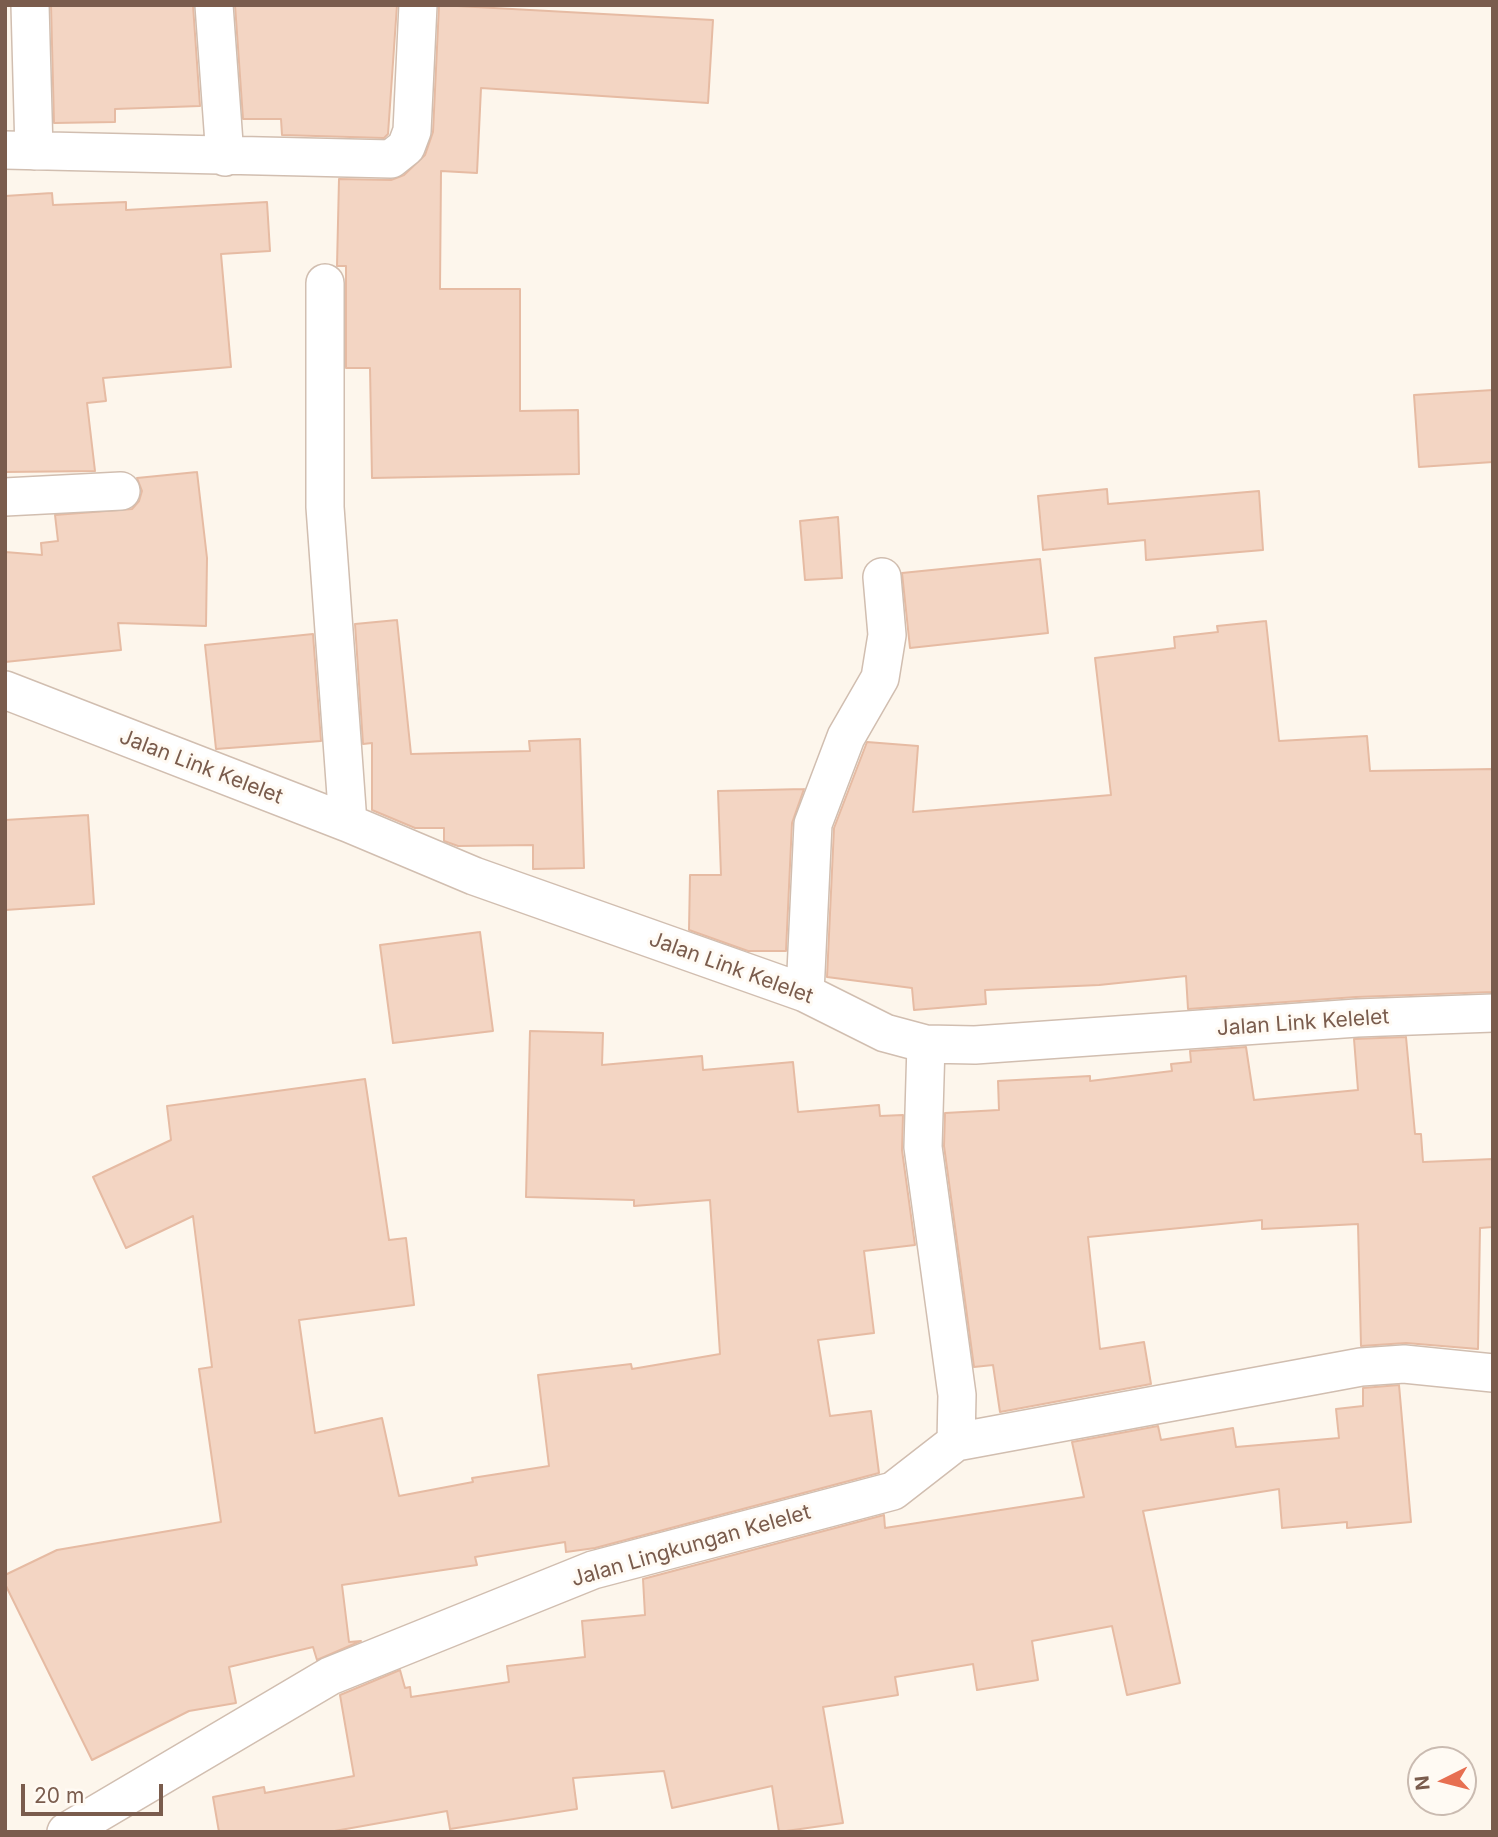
<!DOCTYPE html>
<style>
body{margin:0}
#map{position:relative;width:1498px;height:1837px;overflow:hidden;background:#fdf6ec;font-family:Inter,sans-serif}
canvas{display:block}
.frame{position:absolute;inset:0;border:7px solid #7a5c4d;pointer-events:none}
.north{position:absolute;left:1407px;top:1746px;width:70px;height:70px;box-sizing:border-box;background:#fffaf3;border:2px solid #cabbb1;border-radius:50%;rotate:264deg;font-size:19px;font-weight:700;line-height:28px;text-align:center;color:#7a5c4d}
.north::after{content:'';display:block;margin:auto;width:24px;height:32px;background:#e76f51;clip-path:polygon(50% 0,100% 100%,50% 72%,0 100%)}
.scale{position:absolute;left:21px;top:1784px;width:142px;height:32px;box-sizing:border-box;border:4px solid #7a5c4d;border-top:0;padding-left:9px;font-size:21px;line-height:24px;white-space:nowrap;color:#7a5c4d;-webkit-text-stroke:5px #fffaf3;paint-order:stroke}
</style>
<div id="map">
<canvas width="1498" height="1837"></canvas>
<div class="frame"></div>
<div class="north">N</div>
<div class="scale">20 m</div>
</div>
<script>
const c = document.querySelector('canvas').getContext('2d');
c.lineJoin = 'round';
function fill(path, color) {
  c.fillStyle = color;
  c.fill(path, 'evenodd');
}
function toPath(rows) {
  const path = new Path2D();
  for (const r of rows) {
    path.moveTo(r[0], r[1]);
    for (let i = 2; i < r.length; i += 2) path.lineTo(r[i], r[i + 1]);
  }
  return path;
}
function stroke(path, color, width, dash) {
  c.strokeStyle = color;
  c.lineWidth = width;
  c.lineCap = dash ? 'butt' : 'round';
  c.setLineDash(dash || []);
  c.stroke(path);
}
function drawText(font, color, halo, rows, align = 'center') {
  c.font = font + ' Inter,sans-serif';
  c.lineWidth = 6;
  c.setLineDash([]);
  c.textBaseline = 'middle';
  c.strokeStyle = halo;
  c.fillStyle = color;
  for (const [text, x, y, turn = 0] of rows) {
    c.save();
    c.translate(x, y);
    c.rotate((+turn || 0) * Math.PI / 180);
    c.textAlign = isNaN(turn) ? turn : align;
    if (halo) c.strokeText(text, 0, 0);
    c.fillText(text, 0, 0);
    c.restore();
  }
}
const building = toPath([
 [51,5,193,5,200,106,115,109,115,122,54,123,51,5],
 [235,5,397,5,388,134,384,138,282,135,281,119,243,119,235,5],
 [439,5,713,20,708,103,481,88,477,173,441,171,440,289,520,289,520,411,578,410,579,474,372,478,370,368,346,368,346,266,337,266,339,179,391,180,404,175,425,155,433,132,439,5],
 [52,193,53,205,126,202,126,210,267,202,270,251,221,254,231,367,103,378,106,401,87,403,95,471,5,472,5,196,52,193],
 [1493,390,1493,462,1419,467,1414,395,1493,390],
 [197,472,207,558,206,626,118,623,121,650,5,662,5,552,42,555,41,543,58,541,55,515,132,509,139,501,142,491,137,478,197,472],
 [1107,489,1108,504,1259,491,1263,550,1146,560,1145,540,1043,550,1038,496,1107,489],
 [838,517,842,578,805,580,800,521,838,517],
 [1040,559,1048,633,910,648,902,573,1040,559],
 [397,620,411,754,530,751,529,741,580,739,584,868,533,869,533,845,458,846,444,841,444,828,415,828,372,810,372,743,363,744,355,624,397,620],
 [1266,621,1279,741,1367,736,1370,771,1493,769,1493,992,1356,997,1188,1009,1186,976,1099,985,985,990,986,1004,914,1010,912,988,827,977,834,828,867,742,918,746,913,812,1111,795,1095,658,1175,648,1174,637,1218,632,1217,626,1266,621],
 [313,634,321,741,216,749,205,645,313,634],
 [804,789,792,823,786,951,748,951,689,930,690,875,721,875,718,791,804,789],
 [88,815,94,904,5,910,5,820,88,815],
 [480,932,493,1031,393,1043,380,945,480,932],
 [530,1031,603,1033,602,1065,702,1056,703,1070,793,1062,798,1112,879,1105,880,1116,903,1115,902,1150,915,1245,864,1251,874,1333,818,1340,830,1416,871,1411,879,1473,595,1548,566,1552,565,1542,475,1557,477,1565,342,1585,349,1642,361,1641,317,1660,313,1647,229,1667,236,1703,189,1711,92,1760,5,1584,5,1575,57,1550,221,1522,199,1369,212,1367,193,1216,126,1248,93,1177,171,1140,167,1106,365,1079,389,1240,406,1238,414,1305,299,1320,315,1433,382,1418,399,1496,473,1482,472,1478,549,1466,538,1375,631,1364,632,1369,720,1354,710,1200,634,1206,634,1200,526,1197,530,1031],
 [1406,1037,1415,1134,1421,1134,1423,1162,1493,1159,1493,1227,1480,1228,1478,1349,1406,1343,1361,1346,1358,1224,1262,1229,1262,1220,1088,1237,1100,1349,1144,1342,1151,1384,1000,1412,993,1365,974,1367,944,1146,945,1113,999,1110,998,1081,1090,1076,1090,1081,1172,1071,1171,1064,1191,1062,1190,1051,1246,1047,1254,1100,1358,1090,1354,1039,1406,1037],
 [1399,1385,1411,1522,1347,1528,1347,1522,1282,1528,1279,1489,1143,1511,1180,1683,1127,1695,1112,1626,1032,1641,1038,1680,977,1690,973,1664,895,1677,898,1695,823,1707,843,1823,779,1832,772,1786,672,1808,664,1771,573,1778,577,1809,450,1829,447,1811,329,1832,219,1832,213,1797,264,1787,265,1793,354,1776,340,1695,400,1670,405,1688,410,1687,411,1697,509,1682,507,1666,585,1657,582,1621,645,1615,643,1579,884,1515,885,1528,1084,1497,1072,1442,1158,1426,1161,1440,1233,1428,1236,1447,1339,1438,1336,1409,1363,1406,1363,1388,1399,1385]
]);
fill(building, '#f3d5c3');
stroke(building, '#e6bba3', 2);
const minor = toPath([
 [30,5,34,151],
 [214,5,225,157],
 [5,150,391,159,406,147,412,131,418,5],
 [325,283,325,507,348,823],
 [5,497,121,491],
 [5,690,348,823,474,876,805,993,885,1033,926,1044,975,1045,1357,1018,1493,1013],
 [805,993,813,824,846,737,880,678,887,635,882,577],
 [956,1442,1361,1367,1404,1364,1493,1373],
 [66,1832,330,1676,593,1570,893,1491,956,1442,957,1395,923,1147,926,1044]
]);
stroke(minor, '#d1beb0', 40);
stroke(minor, '#fff', 37);
drawText('21px', '#7a5c4d', '#fffaf3', [
 ["Jalan Link Kelelet",201,767,21],
 ["Jalan Link Kelelet",731,968,20],
 ["Jalan Link Kelelet",1303,1023,-4],
 ["Jalan Lingkungan Kelelet",691,1546,-16]
]);
</script>
